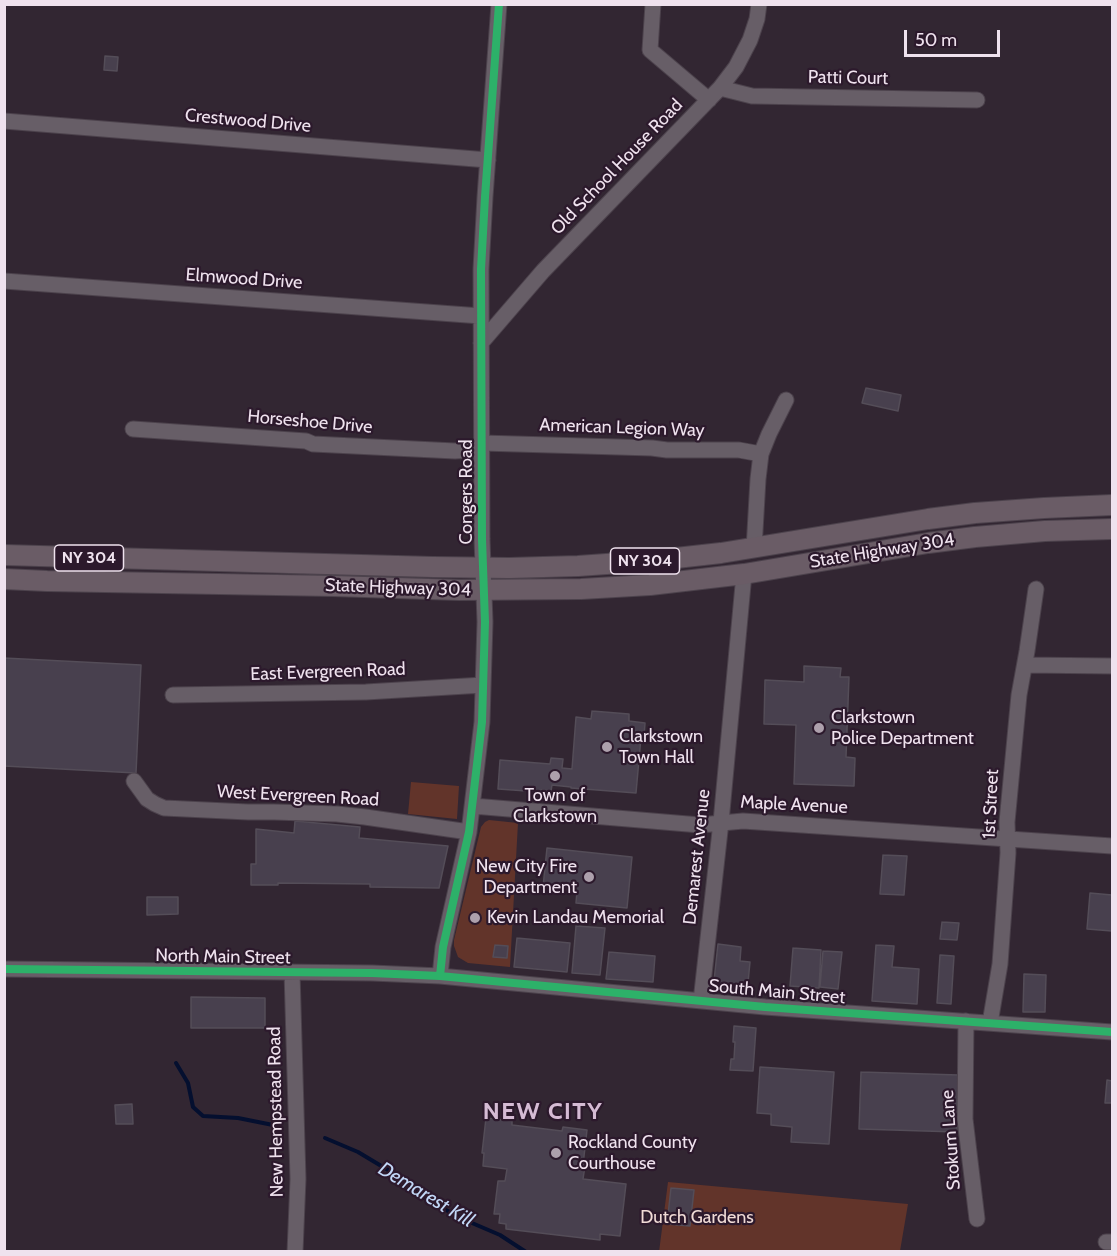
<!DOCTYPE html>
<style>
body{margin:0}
#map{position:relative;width:1117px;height:1256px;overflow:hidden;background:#322632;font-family:Cabin,sans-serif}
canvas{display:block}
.frame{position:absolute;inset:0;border:6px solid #efe2ee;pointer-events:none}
.scale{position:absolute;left:904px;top:30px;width:96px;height:27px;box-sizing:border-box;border:3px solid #efe2ee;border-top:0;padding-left:8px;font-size:18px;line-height:21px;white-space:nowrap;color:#efe2ee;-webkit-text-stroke:4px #2c192c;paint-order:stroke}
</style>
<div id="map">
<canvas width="1117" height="1256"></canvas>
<div class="frame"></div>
<div class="scale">50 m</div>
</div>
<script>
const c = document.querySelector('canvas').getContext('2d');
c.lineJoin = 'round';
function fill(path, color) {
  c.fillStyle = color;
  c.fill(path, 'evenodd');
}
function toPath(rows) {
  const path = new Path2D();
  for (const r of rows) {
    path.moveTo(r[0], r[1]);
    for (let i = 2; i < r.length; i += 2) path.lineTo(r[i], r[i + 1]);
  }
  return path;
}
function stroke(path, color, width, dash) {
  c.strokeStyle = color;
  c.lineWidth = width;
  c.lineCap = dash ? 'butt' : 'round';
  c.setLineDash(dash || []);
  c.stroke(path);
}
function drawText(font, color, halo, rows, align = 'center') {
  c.font = font + ' Cabin,sans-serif';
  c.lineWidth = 4.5;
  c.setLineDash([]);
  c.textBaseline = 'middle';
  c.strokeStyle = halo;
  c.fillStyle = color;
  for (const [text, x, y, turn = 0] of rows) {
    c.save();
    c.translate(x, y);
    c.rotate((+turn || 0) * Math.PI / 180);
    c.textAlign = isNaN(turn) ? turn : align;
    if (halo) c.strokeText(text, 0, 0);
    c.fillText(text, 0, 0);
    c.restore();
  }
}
fill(toPath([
 [411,782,459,786,457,819,408,814],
 [489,820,518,823,510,967,468,963,458,957,454,946,454,940,481,827,485,822],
 [668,1182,908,1204,900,1251,659,1252]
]), '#62342a');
stroke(toPath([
 [176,1063,188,1083,193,1107,203,1116,238,1118,278,1126],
 [325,1138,358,1152,388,1170,427,1200,465,1220,500,1235,526,1252]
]), '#040f2f', 4);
const building = toPath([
 [105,56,118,57,117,71,104,70,105,56],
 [866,388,901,395,898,411,862,403,866,388],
 [4,658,141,665,136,773,4,766,4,658],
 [804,666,841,668,840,677,849,677,846,757,855,758,854,786,794,784,796,725,764,724,765,680,804,682,804,666],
 [592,711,629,714,629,721,645,723,644,737,641,737,636,793,571,788,571,787,552,785,551,791,541,790,541,792,498,789,500,760,550,764,551,758,563,759,562,768,572,769,576,717,591,719,592,711],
 [295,821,360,827,359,838,448,846,439,888,370,887,370,884,278,883,278,885,251,885,251,864,256,864,256,829,294,833,295,821],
 [547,848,632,857,627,908,576,903,577,891,543,887,547,848],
 [883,855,907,856,904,895,880,894,883,855],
 [1090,893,1112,895,1112,931,1087,929,1090,893],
 [147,897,178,897,178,914,147,915,147,897],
 [942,922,959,923,957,940,940,939,942,922],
 [576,926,605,928,600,975,572,973,576,926],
 [517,938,570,943,567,972,514,967,517,938],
 [718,944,741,947,740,961,750,962,747,993,713,990,718,944],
 [495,945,508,946,507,958,493,957,495,945],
 [876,945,894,946,892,967,919,969,917,1004,872,1001,876,945],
 [793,948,821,950,819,988,790,986,793,948],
 [823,951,842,952,838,989,820,987,823,951],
 [609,952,655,956,653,982,606,979,609,952],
 [940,955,954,956,951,1004,937,1003,940,955],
 [1024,974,1046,975,1045,1012,1023,1012,1024,974],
 [191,997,265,998,265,1028,191,1028,191,997],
 [734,1026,756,1028,753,1071,730,1070,731,1059,734,1059,735,1042,733,1042,734,1026],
 [760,1067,834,1072,829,1144,791,1142,792,1127,771,1125,771,1114,757,1113,760,1067],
 [861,1072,959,1075,957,1132,859,1129,861,1072],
 [1107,1080,1112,1081,1112,1103,1105,1103,1107,1080],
 [132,1104,133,1124,116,1124,115,1105,132,1104],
 [486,1118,512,1121,512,1125,562,1131,563,1127,587,1130,583,1165,585,1166,583,1179,626,1184,620,1236,600,1234,600,1240,506,1229,506,1224,499,1223,500,1214,494,1214,498,1181,505,1181,507,1169,483,1166,484,1153,482,1153,486,1118],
 [671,1188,694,1190,690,1226,667,1224,671,1188]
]);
fill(building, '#48404e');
stroke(building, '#544d58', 1.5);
const minor = toPath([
 [653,4,650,50,709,100],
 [720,88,752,96,977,100],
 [4,121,488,160],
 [4,281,481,316],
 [481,343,543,271,720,88,736,67,750,40,757,19,759,4],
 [133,429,306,441,313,444,455,451,472,450,482,443],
 [482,443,652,448,667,450,739,450,761,454],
 [754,549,758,479,761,454,769,434,786,400],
 [1025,665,1112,666],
 [173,695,366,692,483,685],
 [134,781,147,799,155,804,164,808,248,812,274,812,337,814,365,817,469,832],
 [473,806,700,825,743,821,1112,846],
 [4,969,372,973,440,976,765,1007,1112,1032],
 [292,972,298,1179,295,1252],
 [440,976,443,947,469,832,482,722,485,622,482,539,481,269,485,197,499,4],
 [701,1001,721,822,744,574],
 [966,1021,965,1119,977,1219],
 [990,1023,1000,964,1008,853,1007,822,1019,695,1027,651,1036,589],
 [1106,1242,1112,1242]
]);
const major = toPath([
 [4,555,433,567,509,568,578,566,649,561,721,553,928,519,975,513,1044,508,1112,505],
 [4,579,47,581,333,586,459,590,581,589,650,585,744,574,928,543,975,537,1045,531,1112,529]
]);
stroke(minor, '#4c424c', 17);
stroke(major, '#4c424c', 22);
stroke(minor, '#675e67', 15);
stroke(major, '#6a5c66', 20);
stroke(toPath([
 [4,969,372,973,440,976,765,1007,1112,1032],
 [440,976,443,947,469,832,482,722,485,622,482,539,481,269,485,197,499,4]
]), '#2db169', 8);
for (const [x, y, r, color] of [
 [819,728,6,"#ada0ac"],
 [607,747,6,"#ada0ac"],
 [555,776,6,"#ada0ac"],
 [589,877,6,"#ada0ac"],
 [475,918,6,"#ada0ac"],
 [556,1153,6,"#ada0ac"]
]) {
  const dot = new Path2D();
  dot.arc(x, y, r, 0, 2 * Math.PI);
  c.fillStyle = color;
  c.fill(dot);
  stroke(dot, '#2c192c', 2);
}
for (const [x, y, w] of [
 [89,558,69],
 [645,561,69]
]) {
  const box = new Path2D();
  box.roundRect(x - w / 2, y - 13, w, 26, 4.5);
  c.fillStyle = '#2c192c';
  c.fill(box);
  stroke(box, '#efe2ee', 1.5);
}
drawText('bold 16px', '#efe2ee', null, [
 ["NY 304",89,558],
 ["NY 304",645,561]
]);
drawText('18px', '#efe2ee', '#2c192c', [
 ["Patti Court",848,78,1],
 ["Crestwood Drive",248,121,5],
 ["Old School House Road",617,167,-46],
 ["Elmwood Drive",244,279,4],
 ["Horseshoe Drive",310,422,5],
 ["American Legion Way",622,428,2],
 ["Congers Road",467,492,-90],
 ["State Highway 304",882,551,-9],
 ["State Highway 304",398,588,2],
 ["East Evergreen Road",328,672,-2],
 ["West Evergreen Road",298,796,3],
 ["1st Street",991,804,-87],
 ["Maple Avenue",794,805,3],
 ["Demarest Avenue",697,857,-84],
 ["North Main Street",223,957,1],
 ["South Main Street",777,992,5],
 ["New Hempstead Road",276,1112,-91],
 ["Stokum Lane",951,1140,-94]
]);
drawText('18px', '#efe2ee', '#2c192c', [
 ["Clarkstown",831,718],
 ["Police Department",831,739],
 ["Clarkstown",619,737],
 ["Town Hall",619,758],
 ["Town of",555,796,"center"],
 ["Clarkstown",555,817,"center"],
 ["New City Fire",577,867,"right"],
 ["Department",577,888,"right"],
 ["Kevin Landau Memorial",487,918],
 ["Rockland County",568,1143],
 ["Courthouse",568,1164]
], 'left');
drawText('18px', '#f0dbd6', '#2c192c', [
 ["Dutch Gardens",697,1218]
]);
drawText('italic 20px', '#c2d7f7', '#2c192c', [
 ["Demarest Kill",426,1195,31]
]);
c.letterSpacing = '1.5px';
drawText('bold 24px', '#d5bbd4', '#2c192c', [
 ["NEW CITY",543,1112]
]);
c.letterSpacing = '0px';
</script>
